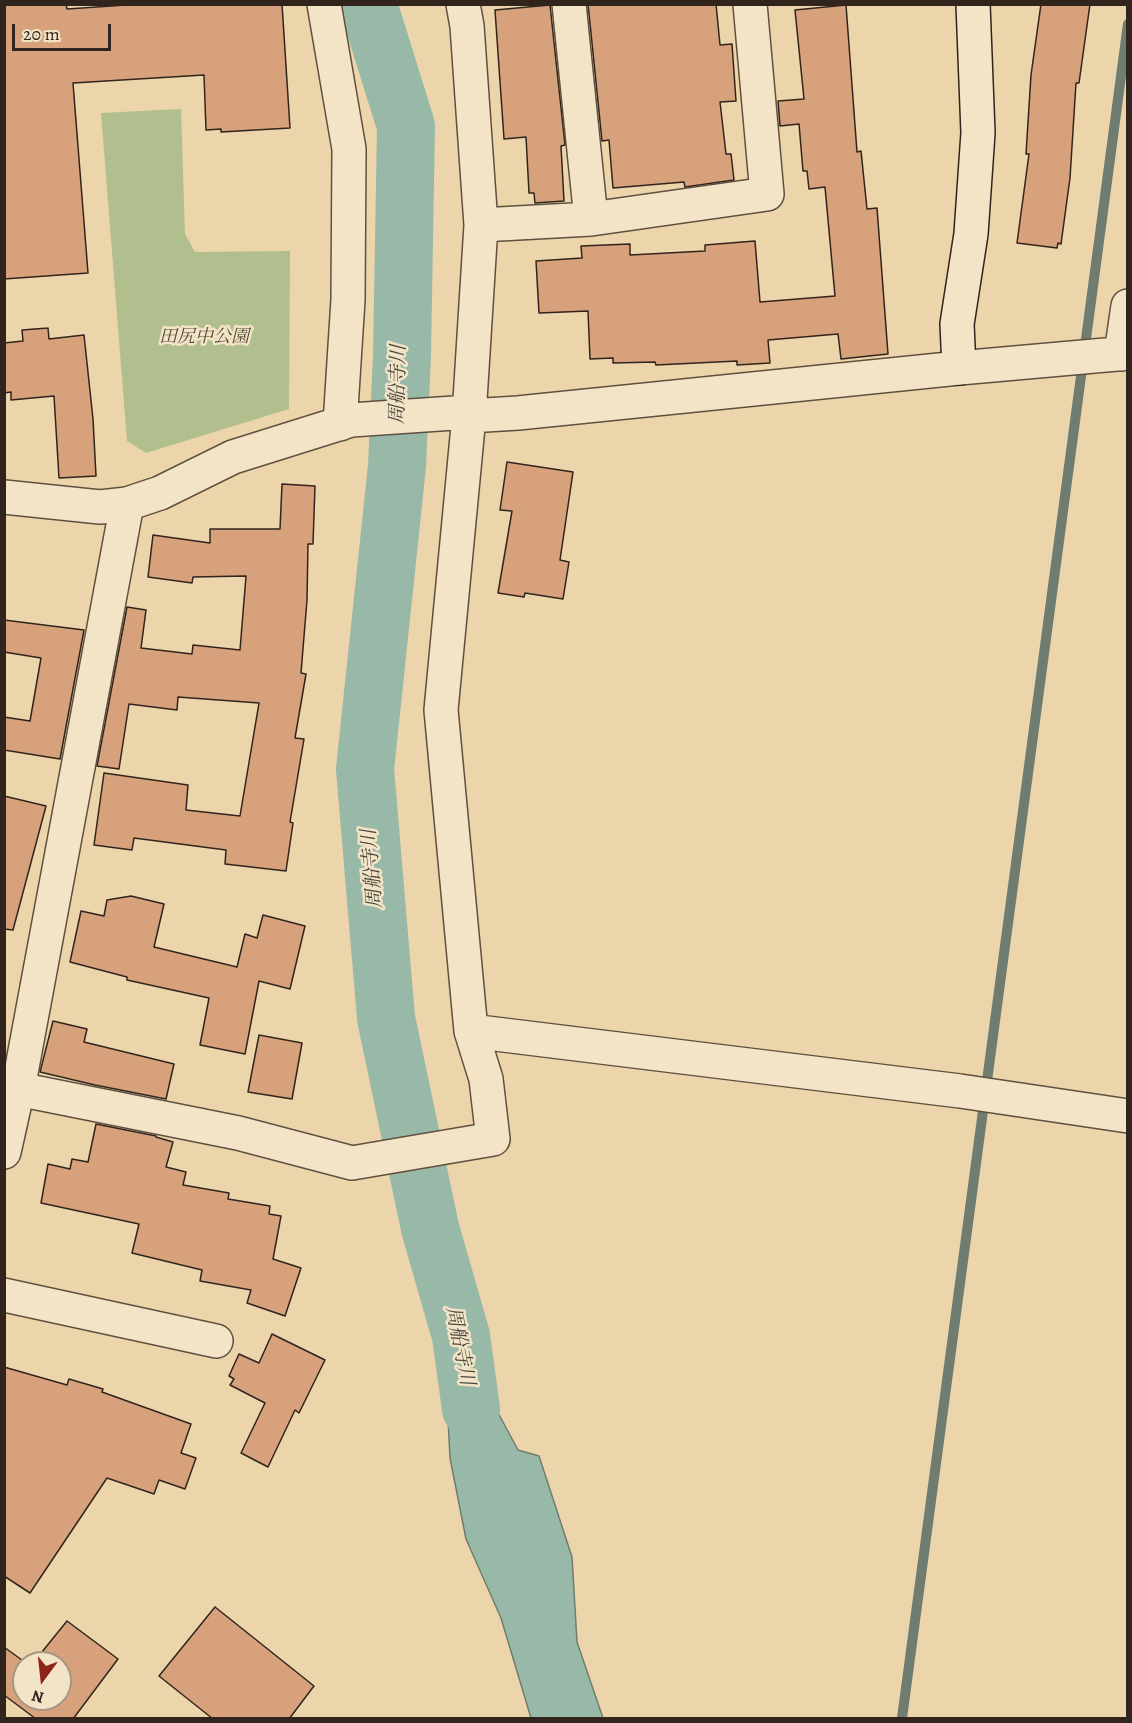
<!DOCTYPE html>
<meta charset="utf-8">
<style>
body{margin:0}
#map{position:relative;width:1132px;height:1723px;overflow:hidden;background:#ecd5aa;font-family:Alegreya,serif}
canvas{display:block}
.frame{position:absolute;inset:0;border:6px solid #30241d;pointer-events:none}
.north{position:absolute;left:12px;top:1651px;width:60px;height:60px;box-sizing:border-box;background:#f3e4c8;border:2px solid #a59784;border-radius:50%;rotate:195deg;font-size:16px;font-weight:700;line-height:24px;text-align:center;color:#30241d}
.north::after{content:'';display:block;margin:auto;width:21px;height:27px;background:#8f2418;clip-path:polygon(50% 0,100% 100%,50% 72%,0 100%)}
.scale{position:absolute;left:12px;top:24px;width:99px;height:27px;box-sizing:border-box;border:3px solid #30241d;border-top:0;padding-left:8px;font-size:18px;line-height:21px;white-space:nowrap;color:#30241d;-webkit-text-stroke:4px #f3e4c8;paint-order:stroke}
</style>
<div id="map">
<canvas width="1132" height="1723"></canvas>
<div class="frame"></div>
<div class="north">N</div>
<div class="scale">20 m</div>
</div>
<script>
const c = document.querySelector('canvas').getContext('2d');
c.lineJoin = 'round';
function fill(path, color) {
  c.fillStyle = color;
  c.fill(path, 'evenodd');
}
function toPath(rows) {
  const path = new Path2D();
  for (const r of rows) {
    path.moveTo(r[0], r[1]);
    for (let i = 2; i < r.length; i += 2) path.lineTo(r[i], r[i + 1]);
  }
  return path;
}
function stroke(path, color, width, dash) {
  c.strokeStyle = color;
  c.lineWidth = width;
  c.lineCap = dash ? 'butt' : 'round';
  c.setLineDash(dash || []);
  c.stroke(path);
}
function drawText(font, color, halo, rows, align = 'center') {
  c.font = font + ' Alegreya,"Noto Serif JP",serif';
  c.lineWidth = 5;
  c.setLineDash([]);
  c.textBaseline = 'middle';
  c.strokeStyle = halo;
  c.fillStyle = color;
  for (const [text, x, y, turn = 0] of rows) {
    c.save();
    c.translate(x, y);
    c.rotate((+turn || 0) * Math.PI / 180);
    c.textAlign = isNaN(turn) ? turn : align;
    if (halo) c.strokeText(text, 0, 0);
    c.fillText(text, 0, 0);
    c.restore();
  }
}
fill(toPath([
 [181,109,185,234,195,252,290,251,289,409,146,453,127,441,101,113]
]), '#b1be8d');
const water = toPath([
 [472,1322,489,1396,518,1450,539,1456,572,1557,577,1642,603,1718,531,1718,501,1618,466,1539,450,1458,444,1341,472,1322]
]);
fill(water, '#99b9a8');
stroke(water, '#6f7d70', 1.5);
stroke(toPath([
 [902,1718,1128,24]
]), '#6f7d70', 10);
stroke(toPath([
 [368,4,406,126,402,355,397,466,365,769,386,1018,430,1228,461,1336,471,1409]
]), '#99b9a8', 58);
const building = toPath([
 [4,4,66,4,67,9,141,4,282,4,290,128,221,132,221,129,206,130,204,75,73,83,88,273,4,279,4,4],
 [588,4,716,4,720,45,732,44,736,101,720,102,726,154,731,154,734,180,685,187,684,182,613,188,609,140,602,141,588,4],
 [1041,4,1090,4,1079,83,1076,83,1070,178,1061,244,1058,243,1057,248,1017,243,1029,154,1026,154,1031,75,1041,4],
 [550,5,565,145,561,146,564,201,535,203,534,193,529,193,526,137,504,139,495,10,550,5],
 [846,5,857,152,861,151,867,209,877,208,888,354,841,359,838,334,768,340,770,363,737,365,737,361,656,365,655,362,613,363,613,358,590,359,588,311,539,313,536,261,582,258,581,246,630,244,630,255,705,251,705,245,755,241,760,302,835,296,825,187,809,189,807,171,803,171,799,124,780,126,778,101,804,99,795,10,846,5],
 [48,328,49,339,84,335,93,419,96,476,59,478,54,396,11,400,11,392,4,393,4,343,23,341,22,330,48,328],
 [507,462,573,472,560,560,569,562,563,599,525,593,524,597,498,593,512,511,500,510,507,462],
 [282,484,315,486,313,544,308,544,307,600,301,673,306,674,295,738,304,739,290,822,293,823,286,871,225,864,226,850,134,838,132,850,94,845,104,773,188,785,186,810,240,816,259,703,178,697,177,710,129,704,119,769,97,766,127,607,146,610,141,648,192,654,193,645,240,650,246,576,193,577,192,583,148,577,153,535,210,543,210,529,280,529,282,484],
 [4,620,84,630,60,759,4,750,4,717,30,721,41,658,4,652,4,620],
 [4,796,46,806,13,930,4,929,4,796],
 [131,896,164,904,154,947,237,967,245,934,257,938,263,915,305,926,290,989,259,981,245,1054,200,1045,209,998,127,980,127,977,70,962,81,911,104,916,107,900,131,896],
 [53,1021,87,1029,84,1042,174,1064,166,1099,95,1085,40,1072,53,1021],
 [259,1035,302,1043,292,1099,248,1092,259,1035],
 [96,1124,156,1136,156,1137,173,1142,166,1167,186,1172,183,1185,229,1193,228,1199,270,1206,269,1214,281,1216,273,1259,301,1268,285,1316,247,1303,251,1290,200,1281,202,1270,132,1253,139,1224,41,1203,48,1164,70,1169,72,1159,88,1162,96,1124],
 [272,1334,325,1360,299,1413,295,1410,268,1467,241,1453,265,1403,230,1385,234,1379,229,1376,239,1354,259,1363,272,1334],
 [4,1367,67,1385,69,1379,103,1389,102,1392,191,1424,181,1453,196,1458,185,1489,159,1480,154,1494,107,1478,30,1593,4,1576,4,1367],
 [215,1607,314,1686,289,1719,213,1719,159,1676,215,1607],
 [67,1621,118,1659,73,1719,36,1719,4,1695,4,1647,26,1663,24,1663,24,1699,60,1699,60,1663,33,1663,67,1621]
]);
fill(building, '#d7a17c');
stroke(building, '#30241d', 1.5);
const street = toPath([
 [324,4,349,149,348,300,340,424],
 [569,4,591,219],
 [481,225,591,219,767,194,750,4],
 [1121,354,1128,306],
 [4,497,100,507,127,504,160,493,233,457,351,420,454,413,469,416,518,413,959,368,1128,353],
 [471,1031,960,1091,1128,1116],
 [18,1089,238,1133,352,1163,493,1139,486,1079,471,1031,441,710,469,416,481,225,467,26,463,4],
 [4,1152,18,1089,127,504],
 [4,1295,216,1341]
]);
const secondary = toPath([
 [959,368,957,324,971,234,978,133,973,4]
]);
stroke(street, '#5f5040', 36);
stroke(secondary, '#30241d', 36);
stroke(street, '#f3e4c8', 33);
stroke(secondary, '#f3e4c8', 33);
drawText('italic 18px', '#504a39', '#f3e4c8', [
 ["田尻中公園",204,338]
]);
drawText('italic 20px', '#4a4940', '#f3e4c8', [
 ["周船寺川",399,385,-89],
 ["周船寺川",373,869,-95],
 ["周船寺川",459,1346,79]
]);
</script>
